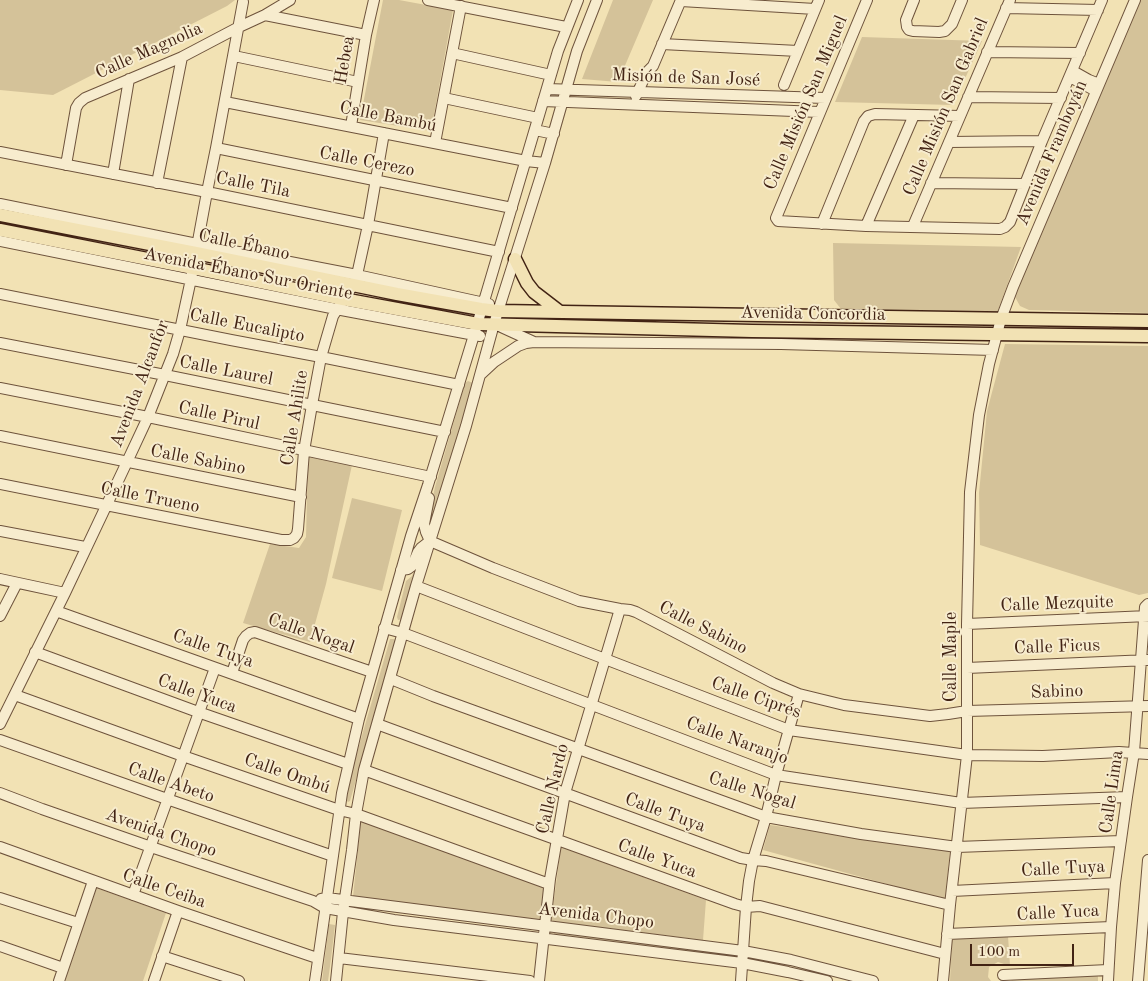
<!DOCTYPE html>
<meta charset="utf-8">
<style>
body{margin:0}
#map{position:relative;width:1148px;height:981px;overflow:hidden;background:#f2e2b4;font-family:"Old Standard TT",serif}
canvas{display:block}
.scale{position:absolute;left:970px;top:944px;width:104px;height:22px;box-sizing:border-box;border:2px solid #422314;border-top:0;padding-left:6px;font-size:15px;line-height:18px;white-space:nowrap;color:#422314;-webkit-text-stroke:4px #f7ecce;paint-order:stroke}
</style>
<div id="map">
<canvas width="1148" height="981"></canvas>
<div class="scale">100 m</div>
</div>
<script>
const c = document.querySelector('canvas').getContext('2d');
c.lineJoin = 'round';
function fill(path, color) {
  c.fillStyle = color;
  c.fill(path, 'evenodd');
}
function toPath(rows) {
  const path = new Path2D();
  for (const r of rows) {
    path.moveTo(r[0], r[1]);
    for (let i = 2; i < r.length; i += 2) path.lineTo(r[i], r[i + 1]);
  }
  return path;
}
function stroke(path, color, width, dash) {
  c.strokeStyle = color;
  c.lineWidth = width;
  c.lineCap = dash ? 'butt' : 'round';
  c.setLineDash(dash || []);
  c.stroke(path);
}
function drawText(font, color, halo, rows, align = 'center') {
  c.font = font + ' "Old Standard TT",serif';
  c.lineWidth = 4;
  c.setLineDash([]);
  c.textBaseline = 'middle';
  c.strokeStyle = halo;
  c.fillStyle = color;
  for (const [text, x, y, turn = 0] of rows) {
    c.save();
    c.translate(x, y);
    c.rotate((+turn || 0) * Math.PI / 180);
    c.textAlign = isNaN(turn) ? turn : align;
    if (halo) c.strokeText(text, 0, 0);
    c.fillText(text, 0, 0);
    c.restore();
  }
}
fill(toPath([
 [0,0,235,0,227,6,53,95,0,90],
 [383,0,399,0,453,10,431,131,360,120],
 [613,0,653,0,618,82,582,79],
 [1138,0,1148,0,1148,313,1029,310,1020,306,1015,297,1066,168],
 [862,37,982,41,953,105,835,102],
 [833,243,1021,247,996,316,844,313,834,300],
 [1005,344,1148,346,1148,593,1139,595,980,545,979,493,987,411],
 [468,381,473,383,431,530,426,528,435,487,465,383],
 [308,456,352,465,326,584,310,642,243,623,270,544,299,548,306,537],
 [352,498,402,510,382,591,332,578],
 [421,551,404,619,398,620,397,617,406,581,412,576],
 [390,639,394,639,396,641,350,801,348,802,346,800,354,763],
 [361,818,545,887,541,920,353,897],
 [770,825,950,851,945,900,763,850],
 [561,847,706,900,703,940,551,921],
 [96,888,166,913,143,981,65,981],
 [329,924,335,925,331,959,328,981,322,981],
 [554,929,732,951,731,956,554,934],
 [1008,936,1010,966,998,962,989,967,988,977,991,981,950,981,952,939],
 [1098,975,1098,981,1011,981,1012,980]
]), '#d4c299');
const minor = toPath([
 [428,0,566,27],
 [867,0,776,218,778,221,866,226,1000,229,1005,227,1010,222,1042,141,1102,0],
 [914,0,906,20,907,27,909,30,913,31,939,32,945,31,952,24,962,0],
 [681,1,815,9],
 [1006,8,1098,10],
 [265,15,366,35],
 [662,44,798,51],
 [987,52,1080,53],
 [452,53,551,75],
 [234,56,358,82],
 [1073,71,1089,80,1099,84],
 [1070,77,1096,91],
 [784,85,819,0],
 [547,89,825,98],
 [636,96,647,72,653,66,681,0],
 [968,97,1061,98],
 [444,98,538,118],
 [543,101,819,112],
 [225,102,526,161,545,163],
 [351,126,366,35,374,0],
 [535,130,554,134],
 [949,142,1042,141],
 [435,143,461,6],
 [216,148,512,208],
 [0,152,207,192,499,252],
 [66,165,76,108,79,103,85,98,182,57,239,27,265,15,290,0],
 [113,174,129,79],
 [157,183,182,57],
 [931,183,1025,184],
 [0,204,197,244,357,275,489,304],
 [822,224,864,121,868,116,875,114,960,116],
 [866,226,914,115],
 [913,226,1010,0],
 [0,241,336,309,480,336],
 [0,294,231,340,321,357,459,385],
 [499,326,534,342,781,344,993,350],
 [0,343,165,375,445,432],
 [480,375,494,362,518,346,526,343,534,342],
 [0,388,148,417,431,477],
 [0,436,301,497],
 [0,484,281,540,290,540,294,538,297,534,298,529,304,451,312,405,321,357,333,316,353,285,357,275,368,225,384,133],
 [429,498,424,524,426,532,430,541],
 [0,531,85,547],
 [430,541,493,568,579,601,620,609,630,610,636,612,773,683,799,694,844,705,930,716,948,714,967,711,1148,706],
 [401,570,408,569,412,566,418,552,421,548,430,541],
 [0,579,65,593],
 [416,586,789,730,967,755,1043,756,1119,752,1148,754],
 [56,611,359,719],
 [0,616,17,583],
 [967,624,1148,616],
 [384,628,403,633,776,775,961,803,1127,797],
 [35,652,198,712,348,764],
 [967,668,1148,660],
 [232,673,243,640,246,636,250,633,255,632,372,672],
 [391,679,433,696,766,817,861,834,957,847,1121,841],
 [15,695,183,756,339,810,356,814,549,884],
 [0,724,65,593,127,462,148,417,173,354,180,330,191,279,207,192,216,148,243,2],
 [377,724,741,858,753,860,766,861,950,905],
 [0,740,167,799,333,856],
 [364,770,735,904,746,907,760,906,945,954],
 [0,793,42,809,151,847,313,901,325,908,394,920,742,963,788,972,827,981],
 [0,847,178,911,317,958],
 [952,891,1115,883],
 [133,895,215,668],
 [0,898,78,923],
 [321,899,327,898,743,951,791,960,873,981],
 [947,934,1111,927],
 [0,946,63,968],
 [162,956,239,981],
 [339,958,530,981],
 [1003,975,1108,970],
 [59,981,93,881],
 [154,981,178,911],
 [315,981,342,793,359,719,411,536,428,485,474,335,558,51,578,0],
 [336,981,343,912,352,850,356,814,364,770,416,586,466,426,494,324,545,163,577,51,597,0],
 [539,981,550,879,565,793,620,609],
 [741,981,746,907,749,881,753,860,766,817,776,775,799,694],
 [943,981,950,905,967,755,967,624,970,492,979,415,989,364,1001,319,1013,287,1135,0],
 [1108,981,1111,927,1115,883,1127,797,1134,752,1145,607,1148,604],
 [1138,981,1148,860]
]);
const major = toPath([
 [0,215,196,253,397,294,481,309,498,311,1148,321],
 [0,230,193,268,343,299,478,324,752,331,1148,336],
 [515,259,527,283,534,292,560,312]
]);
stroke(minor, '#6e533c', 12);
stroke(major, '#422314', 15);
stroke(minor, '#f7ecce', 10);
stroke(major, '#f2e2b4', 12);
drawText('18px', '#422314', '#f7ecce', [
 ["Calle Magnolia",149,51,-24],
 ["Hebea",345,60,-80],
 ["Misión de San José",686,78,2],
 ["Calle Misión San Miguel",806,103,-67],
 ["Calle Misión San Gabriel",946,107,-67],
 ["Calle Bambú",388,117,11],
 ["Avenida Framboyán",1052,153,-67],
 ["Calle Cerezo",367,162,11],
 ["Calle Tila",253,185,11],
 ["Calle Ébano",244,245,12],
 ["Avenida Ébano Sur Oriente",248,274,11],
 ["Avenida Concordia",813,314,1],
 ["Calle Eucalipto",247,326,11],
 ["Calle Laurel",226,371,11],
 ["Avenida Alcanfor",140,384,-69],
 ["Calle Pirul",219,416,12],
 ["Calle Ahilite",295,418,-81],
 ["Calle Sabino",198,460,11],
 ["Calle Trueno",150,498,11],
 ["Calle Mezquite",1057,604,-2],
 ["Calle Sabino",703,628,27],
 ["Calle Nogal",311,634,19],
 ["Calle Ficus",1057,647,-2],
 ["Calle Tuya",213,649,19],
 ["Calle Maple",951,657,-90],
 ["Sabino",1057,692,-2],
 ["Calle Yuca",197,694,20],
 ["Calle Ciprés",756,698,19],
 ["Calle Naranjo",737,741,20],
 ["Calle Ombú",287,774,19],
 ["Calle Abeto",171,783,19],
 ["Calle Nardo",553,789,-77],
 ["Calle Nogal",752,791,17],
 ["Calle Lima",1112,792,-82],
 ["Calle Tuya",665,813,20],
 ["Avenida Chopo",161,833,19],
 ["Calle Yuca",657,859,20],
 ["Calle Tuya",1063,869,-3],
 ["Calle Ceiba",164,889,19],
 ["Calle Yuca",1058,913,-3],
 ["Avenida Chopo",596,916,7]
]);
</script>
